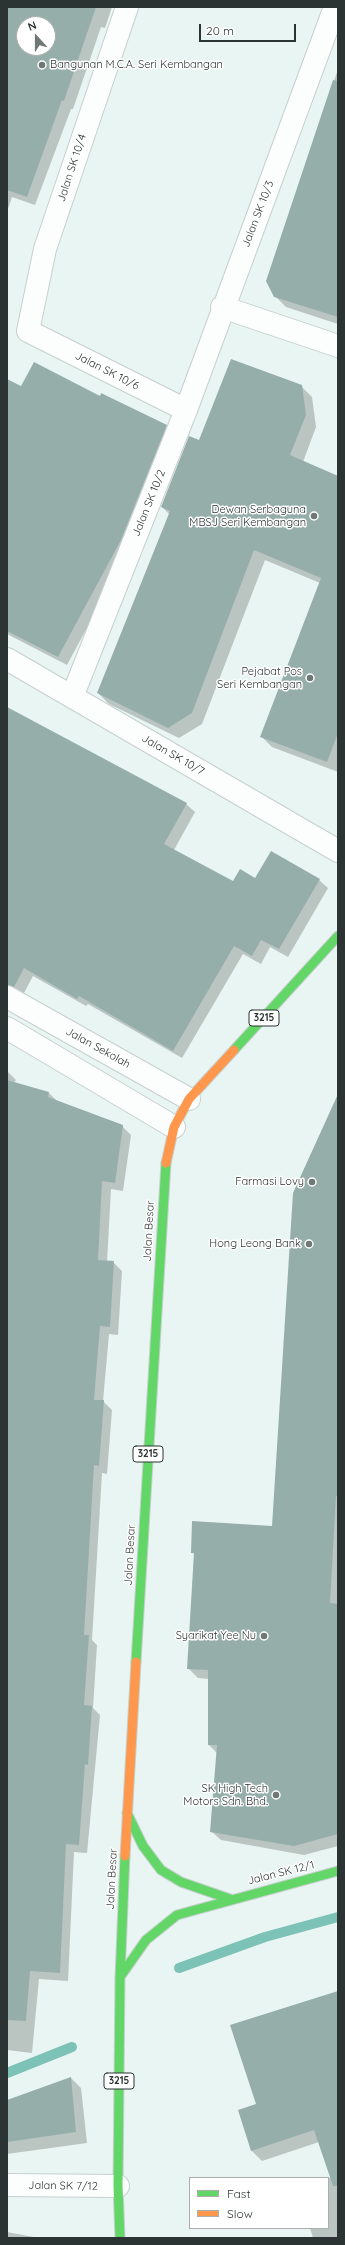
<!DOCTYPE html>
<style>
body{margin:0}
#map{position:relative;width:345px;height:2245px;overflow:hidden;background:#e9f5f2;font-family:Quicksand,sans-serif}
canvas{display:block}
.frame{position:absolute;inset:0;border:8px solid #2b3432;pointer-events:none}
.legend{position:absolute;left:189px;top:2177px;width:140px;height:52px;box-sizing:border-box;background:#fff;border:1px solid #aaaead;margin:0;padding:5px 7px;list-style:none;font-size:12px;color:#2b3432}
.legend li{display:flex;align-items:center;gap:8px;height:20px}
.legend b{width:20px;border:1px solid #aaaead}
.north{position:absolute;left:16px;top:16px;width:40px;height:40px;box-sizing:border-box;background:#fff;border:1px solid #aaaead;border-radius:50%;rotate:339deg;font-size:11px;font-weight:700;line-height:16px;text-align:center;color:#2b3432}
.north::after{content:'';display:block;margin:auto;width:14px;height:18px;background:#6e7875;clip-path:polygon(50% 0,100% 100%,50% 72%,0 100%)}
.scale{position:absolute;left:199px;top:24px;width:97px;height:18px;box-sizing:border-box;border:2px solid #2b3432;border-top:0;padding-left:5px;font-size:12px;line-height:14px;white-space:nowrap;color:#2b3432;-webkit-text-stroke:3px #fff;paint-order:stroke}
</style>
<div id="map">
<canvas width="345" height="2245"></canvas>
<div class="frame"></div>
<ul class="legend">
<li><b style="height:5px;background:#63d668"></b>Fast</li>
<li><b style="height:5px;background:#ff974d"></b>Slow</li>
</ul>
<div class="north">N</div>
<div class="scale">20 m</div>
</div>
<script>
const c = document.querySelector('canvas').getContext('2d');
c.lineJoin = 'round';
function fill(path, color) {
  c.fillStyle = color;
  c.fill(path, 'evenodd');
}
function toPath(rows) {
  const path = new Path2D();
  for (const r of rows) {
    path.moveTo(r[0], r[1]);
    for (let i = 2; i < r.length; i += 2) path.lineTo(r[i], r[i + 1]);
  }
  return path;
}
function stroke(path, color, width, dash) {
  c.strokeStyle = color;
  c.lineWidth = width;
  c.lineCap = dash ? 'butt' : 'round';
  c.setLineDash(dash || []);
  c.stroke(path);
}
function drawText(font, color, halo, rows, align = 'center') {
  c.font = font + ' Quicksand,sans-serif';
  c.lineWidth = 3;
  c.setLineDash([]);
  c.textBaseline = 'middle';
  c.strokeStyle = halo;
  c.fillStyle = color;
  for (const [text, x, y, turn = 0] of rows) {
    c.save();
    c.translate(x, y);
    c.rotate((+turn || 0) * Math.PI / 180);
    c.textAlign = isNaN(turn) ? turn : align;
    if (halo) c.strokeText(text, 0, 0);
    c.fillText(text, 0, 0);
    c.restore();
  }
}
fill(toPath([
 [7,7,112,7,105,28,101,27,73,109,71,109,35,205,12,197,7,212],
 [24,24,48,24,48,48,24,48],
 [338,69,338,324,286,307,275,296,267,281],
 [7,380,22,388,100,397,166,426,175,434,130,548,67,665,7,634],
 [301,386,312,397,316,427,303,462,338,477,338,772,272,747,262,737,320,583,265,560,202,724,179,738,109,704,98,693,170,515,162,507,199,442],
 [7,708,186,804,195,812,174,850,233,882,256,879,319,880,328,888,288,957,270,947,261,964,243,954,182,1058,88,1004,86,1006,33,976,24,993,7,984],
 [7,1071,16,1080,14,1083,49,1093,57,1101,122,1126,131,1135,123,1191,111,1189,107,1262,113,1262,122,1271,118,1335,109,1334,103,1401,112,1410,107,1474,102,1473,92,1640,97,1645,93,1708,100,1715,87,1853,74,1852,68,1981,39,1979,32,2053,7,2050],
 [338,1113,338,1846,304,1855,221,1840,211,1831,218,1754,209,1745,209,1679,198,1678,189,1669,195,1555,192,1552,273,1527,294,1191,326,1123],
 [338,1992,338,2238,313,2238,310,2228,328,2228,328,2178,331,2178,319,2142,262,2161,251,2150,257,2104],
 [71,2078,81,2088,87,2143,7,2154,7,2101],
 [7,2232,39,2238,7,2238]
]), '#0003');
stroke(toPath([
 [179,1968,265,1937,338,1917],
 [7,2073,72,2047]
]), '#7dc2b7', 10);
fill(toPath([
 [7,7,96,7,64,101,62,100,27,197,7,190],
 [24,24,48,24,48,48,24,48],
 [333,80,338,81,338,317,274,297,266,281],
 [231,359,302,385,306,415,290,455,338,476,338,733,327,762,260,737,321,578,254,550,192,713,168,728,97,693,170,511,161,507,189,436,199,440],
 [34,362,100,396,101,393,167,425,121,540,58,657,7,631,7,379,21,386],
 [7,707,187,803,164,844,233,881,240,869,255,878,271,851,320,879,279,949,261,940,252,956,234,946,173,1051,79,996,77,999,24,968,14,987,7,985],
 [7,1080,49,1092,48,1097,123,1125,115,1183,102,1181,98,1260,114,1261,110,1327,100,1326,94,1400,104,1400,99,1466,94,1465,84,1635,89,1635,84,1705,92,1706,88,1765,85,1764,79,1845,66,1844,60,1973,30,1971,26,2021,7,2020],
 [338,1094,338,1496,336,1496,330,1603,338,1604,338,1834,294,1846,210,1832,217,1745,208,1745,208,1670,187,1669,194,1553,191,1553,192,1521,272,1526,293,1193],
 [338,1991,338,2186,333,2186,314,2130,251,2151,238,2110,256,2104,230,2025],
 [71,2077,76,2132,7,2142,7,2100]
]), '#96aeaa');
const street = toPath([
 [127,7,45,249,28,331,186,410],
 [222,307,338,346],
 [7,659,338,851],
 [72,697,186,410,335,7],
 [7,997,189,1099],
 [7,1028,174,1127],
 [7,2185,118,2186]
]);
const fast = toPath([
 [234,1050,338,936],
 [136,1662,166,1163],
 [127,1813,143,1846,161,1870,181,1882,230,1899],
 [120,1977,146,1940,177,1915,338,1871],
 [120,2238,118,2186,120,1977,125,1856]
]);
const slow = toPath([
 [166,1163,174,1127,189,1099,234,1050],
 [125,1856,136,1662]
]);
stroke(street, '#c6d0ce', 24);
stroke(fast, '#c6d0ce', 11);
stroke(slow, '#c6d0ce', 11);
stroke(street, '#fcfefd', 22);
stroke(fast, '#63d668', 9);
stroke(slow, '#ff974d', 9);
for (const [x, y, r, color] of [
 [42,65,4,"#6e7875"],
 [314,516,4,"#6e7875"],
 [310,678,4,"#6e7875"],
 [312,1182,4,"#6e7875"],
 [309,1244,4,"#6e7875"],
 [264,1636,4,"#6e7875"],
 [276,1795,4,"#6e7875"]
]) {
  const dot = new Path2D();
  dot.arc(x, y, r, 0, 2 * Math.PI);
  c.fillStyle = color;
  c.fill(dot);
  stroke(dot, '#fff', 1.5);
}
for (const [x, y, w] of [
 [264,1018,30],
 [148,1454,30],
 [119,2081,30]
]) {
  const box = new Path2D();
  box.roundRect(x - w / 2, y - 8, w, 16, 3);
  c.fillStyle = '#fff';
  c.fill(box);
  stroke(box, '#2b3432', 1);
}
drawText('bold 10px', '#2b3432', null, [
 ["3215",264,1018],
 ["3215",148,1454],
 ["3215",119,2081]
]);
drawText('11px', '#2b3432', '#fff', [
 ["Bangunan M.C.A. Seri Kembangan",50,65,"left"],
 ["Dewan Serbaguna",306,510],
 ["MBSJ Seri Kembangan",306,523],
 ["Pejabat Pos",302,672],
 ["Seri Kembangan",302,685],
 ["Farmasi Lovy",304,1182],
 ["Hong Leong Bank",301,1244],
 ["Syarikat Yee Nu",256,1636],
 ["SK High Tech",268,1789],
 ["Motors Sdn. Bhd.",268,1802]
], 'right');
drawText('11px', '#2b3432', '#fff', [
 ["Jalan SK 10/4",72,168,-72],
 ["Jalan SK 10/3",258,214,-69],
 ["Jalan SK 10/6",107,371,27],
 ["Jalan SK 10/2",149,503,-68],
 ["Jalan SK 10/7",173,755,30],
 ["Jalan Sekolah",98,1048,29],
 ["Jalan Besar",149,1231,-87],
 ["Jalan Besar",130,1555,-87],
 ["Jalan SK 12/1",281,1873,-14],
 ["Jalan Besar",112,1879,-87],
 ["Jalan SK 7/12",63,2186,1]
]);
</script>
